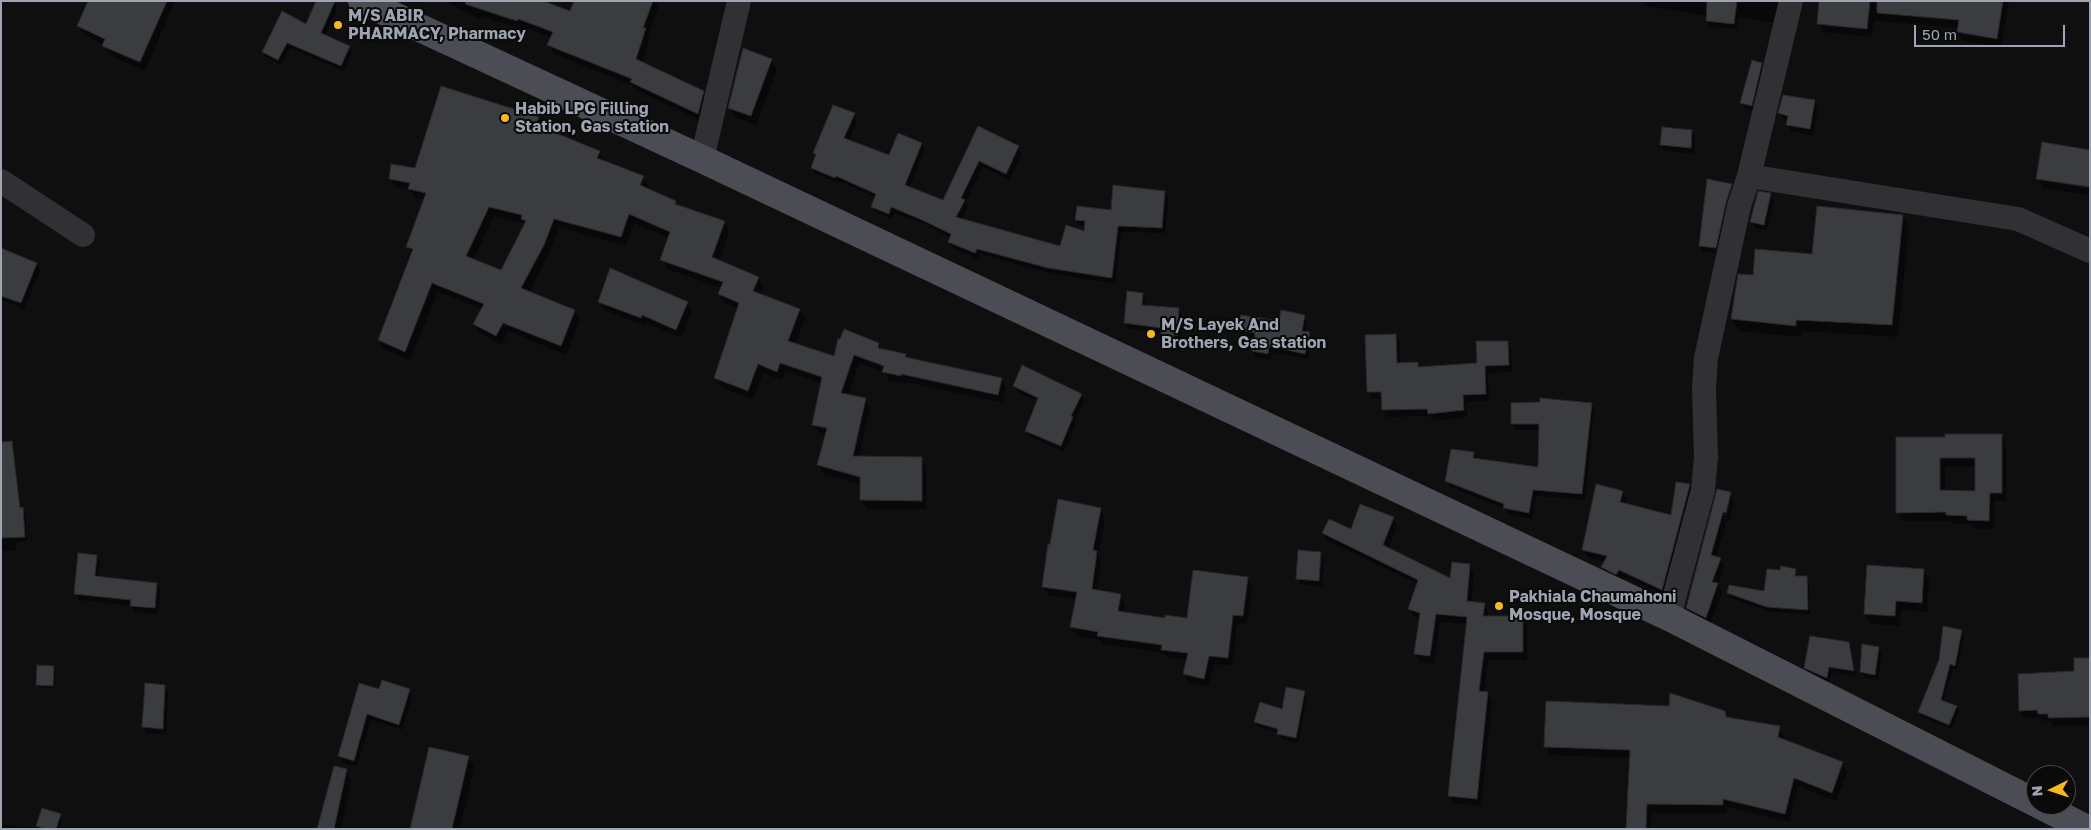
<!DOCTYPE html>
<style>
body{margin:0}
#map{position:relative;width:2091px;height:830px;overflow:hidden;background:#0f0f10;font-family:"Golos Text",sans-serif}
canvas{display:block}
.frame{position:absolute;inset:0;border:2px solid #9fa4b2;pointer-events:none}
.north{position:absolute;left:2026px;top:765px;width:50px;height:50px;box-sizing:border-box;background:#0a0a0b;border:1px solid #46484e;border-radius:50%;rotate:266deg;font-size:14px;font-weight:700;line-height:20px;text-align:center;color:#9fa4b2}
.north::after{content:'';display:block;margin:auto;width:18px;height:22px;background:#f8b91f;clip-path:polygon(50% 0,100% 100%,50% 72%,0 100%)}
.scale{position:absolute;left:1914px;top:25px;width:151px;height:22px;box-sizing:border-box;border:2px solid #9fa4b2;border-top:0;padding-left:6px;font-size:15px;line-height:18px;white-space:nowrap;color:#9fa4b2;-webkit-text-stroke:4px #0a0a0b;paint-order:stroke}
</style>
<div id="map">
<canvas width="2091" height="830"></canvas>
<div class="frame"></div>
<div class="north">N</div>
<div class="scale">50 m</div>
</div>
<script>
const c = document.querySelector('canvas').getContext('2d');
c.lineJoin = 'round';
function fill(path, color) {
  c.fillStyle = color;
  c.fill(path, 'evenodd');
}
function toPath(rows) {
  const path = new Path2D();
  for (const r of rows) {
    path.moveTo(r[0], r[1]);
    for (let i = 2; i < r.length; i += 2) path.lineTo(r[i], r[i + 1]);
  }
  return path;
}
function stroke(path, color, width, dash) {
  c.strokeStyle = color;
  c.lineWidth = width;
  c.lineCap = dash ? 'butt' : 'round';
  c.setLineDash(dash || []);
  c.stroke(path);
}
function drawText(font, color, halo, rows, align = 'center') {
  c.font = font + ' "Golos Text",sans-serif';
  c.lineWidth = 4;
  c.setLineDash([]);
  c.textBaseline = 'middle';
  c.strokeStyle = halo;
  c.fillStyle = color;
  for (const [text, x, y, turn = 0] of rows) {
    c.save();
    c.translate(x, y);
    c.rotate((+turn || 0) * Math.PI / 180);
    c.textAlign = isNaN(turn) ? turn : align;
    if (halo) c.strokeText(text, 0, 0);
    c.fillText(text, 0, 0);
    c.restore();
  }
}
fill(toPath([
 [90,1,175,1,145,71,109,55,104,45,84,35,78,26],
 [445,1,539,1,571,13,586,1,655,1,658,8,648,35,650,38,642,63,703,92,708,101,703,122,637,90,634,86,554,54,549,45,552,37,523,27,522,29,481,16,479,19],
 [1642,1,1781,1,1776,23,1738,17,1737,29,1711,27,1707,21,1707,16,1645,6],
 [1820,1,2009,1,2001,47,1963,41,1958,32,1959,28,1874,21,1872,37,1823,32,1818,23],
 [334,3,337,9,325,36,349,47,352,52,344,71,290,48,281,65,266,57,263,52,307,25],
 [771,60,777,70,756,125,735,117,730,107],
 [1761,64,1765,70,1755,111,1745,109,1742,103],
 [1814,101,1818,108,1813,135,1791,131,1788,124,1788,120,1783,119,1780,113],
 [854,114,857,121,849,140,890,157,921,144,925,150,909,188,943,202,979,128,1018,147,1022,154,1009,180,983,167,965,203,968,207,961,220,1060,247,1085,233,1086,226,1080,225,1076,219,1112,211,1164,192,1168,198,1165,233,1121,232,1115,284,1053,274,980,254,978,259,953,248,949,242,951,238,927,225,894,213,892,219,876,213,873,207,876,198,840,181,839,183,815,174,812,168,816,156,814,152],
 [538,118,543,127,543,129,599,152,605,161,643,177,648,186,647,190,675,202,677,206,724,222,729,231,719,261,758,278,763,287,760,295,799,310,805,319,795,344,835,358,879,344,882,350,905,355,907,359,1001,379,1006,388,1003,403,906,382,906,384,889,381,885,373,859,363,848,396,865,399,870,408,859,457,921,458,926,467,926,509,867,509,861,500,862,485,823,474,818,465,826,435,819,433,814,424,822,384,785,371,782,380,763,373,753,399,721,387,715,378,739,309,725,303,719,294,722,288,667,269,662,260,669,238,634,223,626,246,559,227,548,255,529,292,575,311,580,320,566,355,508,331,502,345,480,333,474,324,482,309,438,292,410,360,384,349,379,340,412,254,408,247,425,200,415,198,410,190,395,187,390,178,416,170],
 [640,182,643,182,639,192],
 [494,216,524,223,526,225,502,271,473,260],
 [1692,131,1695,138,1694,154,1665,151,1661,145],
 [2038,179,2043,179,2043,181,2090,189,2090,196,2043,188],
 [1731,185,1735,191,1719,253,1704,252,1700,246],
 [1770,195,1774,201,1767,230,1755,228,1751,221],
 [1903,216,1909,228,1898,337,1802,331,1802,337,1739,331,1732,319,1754,277,1813,256],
 [36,264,40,270,24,309,2,300,1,287],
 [1142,294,1146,300,1145,307,1178,309,1182,315,1180,342,1166,341,1162,333,1129,329,1125,323],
 [600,302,687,303,692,312,681,338,647,323,646,326,605,311],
 [1304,316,1307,322,1305,333,1309,333,1312,339,1308,359,1272,352,1270,360,1256,357,1253,351,1255,338,1243,336,1240,330],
 [1395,335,1400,343,1400,364,1417,364,1420,368,1478,364,1507,342,1511,349,1512,372,1488,373,1489,401,1467,402,1467,417,1433,421,1430,416,1387,417,1383,410,1382,399,1373,399,1368,392],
 [1014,386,1081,395,1084,401,1075,422,1076,424,1064,452,1030,437,1026,431,1038,402,1018,392],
 [1512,404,1591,404,1594,410,1585,500,1536,496,1532,519,1508,514,1505,509,1450,487,1447,481,1473,453,1477,459,1539,468,1540,430,1516,430,1513,424],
 [2001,435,2006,444,2006,501,1994,501,1994,529,1973,529,1971,524,1953,524,1951,521,1903,521,1897,512,1946,438],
 [1945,467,1976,467,1976,492,1945,492],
 [13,461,16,465,21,509,25,513,27,541,16,542,16,550,1,551,1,462],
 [1689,485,1693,493,1666,596,1623,577,1621,581,1607,575,1602,567,1605,562,1588,557,1584,550,1622,492,1626,499,1625,504,1672,516],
 [1620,496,1623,496,1620,508],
 [1730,493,1734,501,1730,520,1727,520,1716,558,1720,559,1724,567,1718,585,1722,592,1710,625,1692,616,1687,608],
 [1728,498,1731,498,1726,519,1724,519],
 [1100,509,1105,518,1098,555,1101,560,1097,591,1120,595,1125,604,1124,613,1166,620,1189,619,1247,578,1252,586,1247,624,1237,623,1233,666,1214,664,1208,687,1189,682,1184,674,1188,660,1168,658,1164,653,1103,644,1101,640,1076,636,1072,627,1077,599,1048,595,1043,586],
 [1393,518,1397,526,1388,549,1451,580,1469,565,1474,573,1471,603,1484,604,1488,612,1488,617,1522,617,1527,625,1527,660,1488,660,1484,693,1487,693,1492,701,1481,806,1454,803,1449,795,1467,624,1440,622,1434,664,1420,662,1415,654,1420,619,1414,617,1410,609,1418,584,1328,541,1323,533,1351,531],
 [1320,553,1324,560,1322,587,1301,585,1297,578],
 [96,556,100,562,98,578,156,584,160,590,158,614,135,612,131,606,79,600,75,594],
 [1796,570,1798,577,1806,577,1809,582,1810,614,1771,612,1731,598,1728,593,1765,592],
 [1924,570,1929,580,1927,612,1901,610,1900,626,1871,624,1865,614],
 [1961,631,1964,635,1957,669,1953,668,1943,702,1956,707,1959,711,1952,729,1922,717,1920,712,1940,661],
 [1848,643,1851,649,1856,676,1832,672,1829,683,1809,673,1805,668],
 [1879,649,1882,655,1878,680,1865,678,1862,672],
 [2090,659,2090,726,2053,726,2051,721,2043,721,2041,717,2025,718,2020,710,2075,672],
 [53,667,55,670,54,688,39,687,37,684],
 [165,686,168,692,166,734,147,733,143,727],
 [409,690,412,697,402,730,371,720,357,766,343,763,340,756,380,691],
 [1304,692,1307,697,1298,743,1282,739,1279,733,1258,727,1255,722,1283,710],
 [1724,712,1728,719,1779,728,1784,736,1784,740,1842,763,1847,772,1836,801,1798,786,1789,822,1727,807,1727,813,1651,813,1651,829,1628,829,1631,758,1551,755,1546,747],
 [468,758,474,767,460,829,411,829],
 [346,771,351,780,341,829,318,829],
 [42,810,60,815,62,819,59,829,2,829,2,825,37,828]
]), '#0007');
const building = toPath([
 [88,1,167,1,140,62,102,46,105,39,77,26,88,1],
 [316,1,335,1,321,33,350,46,341,66,287,43,278,60,262,52,282,11,306,24,316,1],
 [466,1,543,1,570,11,574,1,653,1,643,28,646,28,636,59,704,91,698,114,630,82,632,79,547,45,553,32,518,19,517,21,465,4,466,1],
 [1707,1,1737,1,1734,24,1706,21,1707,1],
 [1819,1,1870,1,1867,29,1817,24,1819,1],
 [1877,1,2003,1,1997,39,1957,32,1959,20,1877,13,1877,1],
 [743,48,772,59,751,116,728,108,743,48],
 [1752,60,1762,63,1752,106,1740,103,1752,60],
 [441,86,539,117,536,125,600,151,597,158,644,176,640,185,676,201,675,204,725,221,712,257,759,277,753,291,800,309,788,341,834,356,838,339,840,339,844,329,879,343,878,348,906,354,905,357,1002,378,998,395,901,374,901,376,882,372,884,366,854,355,841,393,866,398,853,456,922,457,922,501,860,500,860,477,817,465,827,428,812,425,822,377,780,363,777,372,758,364,748,391,714,378,739,303,718,294,723,282,660,260,670,232,629,214,621,237,554,219,544,245,521,288,575,310,561,346,503,323,496,336,473,324,484,304,432,283,405,352,378,340,413,249,406,247,426,193,408,189,410,183,389,179,391,164,415,168,441,86],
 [489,207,522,215,521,219,526,221,501,270,466,256,489,207],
 [1783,95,1815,100,1810,129,1786,125,1788,116,1778,113,1783,95],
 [833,105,855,113,844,138,889,155,898,133,922,143,905,185,943,200,978,126,1019,146,1006,174,979,161,961,198,965,200,956,217,1060,246,1066,225,1084,231,1085,221,1075,220,1077,206,1111,210,1113,185,1165,191,1162,228,1118,226,1112,278,1048,268,977,249,975,253,948,242,951,234,922,220,891,207,889,214,871,207,876,194,836,176,835,178,811,168,816,154,813,153,833,105],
 [1662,127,1692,130,1691,148,1660,145,1662,127],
 [2042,142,2090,150,2090,187,2036,179,2042,142],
 [1707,179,1732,184,1726,203,1716,248,1699,246,1707,179],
 [1758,191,1771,193,1764,225,1750,222,1758,191],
 [1817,206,1903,215,1892,325,1796,320,1796,326,1731,319,1738,274,1753,275,1755,249,1812,254,1817,206],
 [1,248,37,263,21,303,1,296,1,248],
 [610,268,688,302,676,330,642,315,641,318,598,302,610,268],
 [1127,291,1143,293,1142,305,1179,308,1177,336,1161,335,1161,328,1124,323,1127,291],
 [1281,310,1305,315,1302,331,1310,332,1305,354,1269,346,1268,354,1252,351,1255,333,1238,330,1241,315,1279,321,1281,310],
 [1396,334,1397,363,1418,362,1418,367,1477,363,1476,341,1508,341,1509,365,1485,366,1486,394,1463,395,1464,410,1428,414,1427,409,1382,410,1381,392,1367,392,1365,335,1396,334],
 [1022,365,1082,394,1071,416,1073,417,1061,446,1025,431,1038,398,1013,386,1022,365],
 [1540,398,1592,403,1582,494,1533,490,1529,513,1503,508,1504,504,1445,481,1451,449,1474,452,1473,458,1538,467,1539,424,1511,424,1511,403,1540,402,1540,398],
 [1945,434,2002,434,2002,493,1990,493,1989,521,1967,520,1967,516,1946,515,1946,512,1896,513,1896,437,1945,437,1945,434],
 [1940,458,1975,458,1975,491,1940,490,1940,458],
 [12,441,20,508,23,507,25,537,1,538,1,442,12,441],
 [1676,482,1690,484,1689,488,1662,590,1619,570,1616,575,1601,567,1607,556,1582,550,1596,484,1623,491,1620,502,1671,515,1676,482],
 [1717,489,1731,492,1726,513,1723,512,1711,555,1721,558,1712,582,1718,583,1706,618,1686,608,1717,489],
 [1058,499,1101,508,1093,550,1097,551,1092,589,1121,594,1118,611,1165,618,1165,615,1187,618,1193,570,1248,577,1243,616,1233,615,1228,658,1209,656,1204,679,1183,674,1188,653,1161,650,1162,645,1097,636,1098,632,1070,627,1077,592,1042,587,1048,544,1050,544,1058,499],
 [1360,504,1394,517,1383,545,1450,578,1452,562,1470,564,1467,601,1485,603,1483,616,1523,616,1523,652,1484,652,1479,691,1488,692,1477,799,1448,796,1467,617,1436,614,1430,656,1414,654,1420,613,1408,609,1418,580,1322,533,1329,519,1351,529,1360,504],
 [1298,550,1321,552,1319,581,1296,579,1298,550],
 [78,553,97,555,95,576,157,583,155,608,130,606,131,600,74,594,78,553],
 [1867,565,1924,569,1922,603,1896,601,1895,616,1864,614,1867,565],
 [1781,566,1796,569,1795,576,1807,576,1808,610,1767,607,1727,593,1729,585,1764,591,1767,569,1780,570,1781,566],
 [1943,626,1962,630,1955,666,1950,664,1941,700,1957,706,1949,725,1918,712,1939,660,1943,626],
 [1810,636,1849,642,1854,671,1829,667,1827,678,1804,668,1810,636],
 [1862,644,1879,647,1875,675,1860,672,1862,644],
 [2074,658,2090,658,2090,717,2048,718,2048,714,2038,714,2037,710,2019,711,2018,674,2074,671,2074,658],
 [37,665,54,666,53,686,36,685,37,665],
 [382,680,410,689,399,725,367,714,354,761,338,756,359,683,379,689,382,680],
 [145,683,165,685,163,729,142,727,145,683],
 [1286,687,1305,691,1296,738,1277,734,1278,729,1254,722,1260,702,1282,709,1286,687],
 [1670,693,1725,711,1726,717,1780,726,1778,737,1843,762,1832,793,1794,778,1785,814,1723,799,1723,805,1647,804,1646,829,1626,829,1630,750,1544,747,1546,701,1669,706,1670,693],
 [429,747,469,756,452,829,410,829,429,747],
 [334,766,347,769,334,829,317,829,334,766],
 [42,808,61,814,56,829,46,829,36,826,42,808]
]);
fill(building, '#3b3c40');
stroke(building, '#29292c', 1);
stroke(toPath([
 [702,159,739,1],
 [1749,176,2018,219,2090,251],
 [1,181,83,235],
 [1669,617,1703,490,1706,457,1704,388,1706,358,1739,206,1749,176,1791,1]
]), '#303035', 24);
stroke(toPath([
 [362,1,702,159,1669,617,2036,803],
 [2040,805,2087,829]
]), '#4c4d54', 28);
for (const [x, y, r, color] of [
 [338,25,5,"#f8b91f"],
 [505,118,5,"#f8b91f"],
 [1151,334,5,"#f8b91f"],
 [1499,606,5,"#f8b91f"]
]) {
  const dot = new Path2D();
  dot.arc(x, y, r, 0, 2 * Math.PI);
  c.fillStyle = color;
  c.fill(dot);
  stroke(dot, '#0a0a0b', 2);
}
drawText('bold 16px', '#9fa4b2', '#0a0a0b', [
 ["M/S ABIR",348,16],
 ["PHARMACY, Pharmacy",348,34],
 ["Habib LPG Filling",515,109],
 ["Station, Gas station",515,127],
 ["M/S Layek And",1161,325],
 ["Brothers, Gas station",1161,343],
 ["Pakhiala Chaumahoni",1509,597],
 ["Mosque, Mosque",1509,615]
], 'left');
</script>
